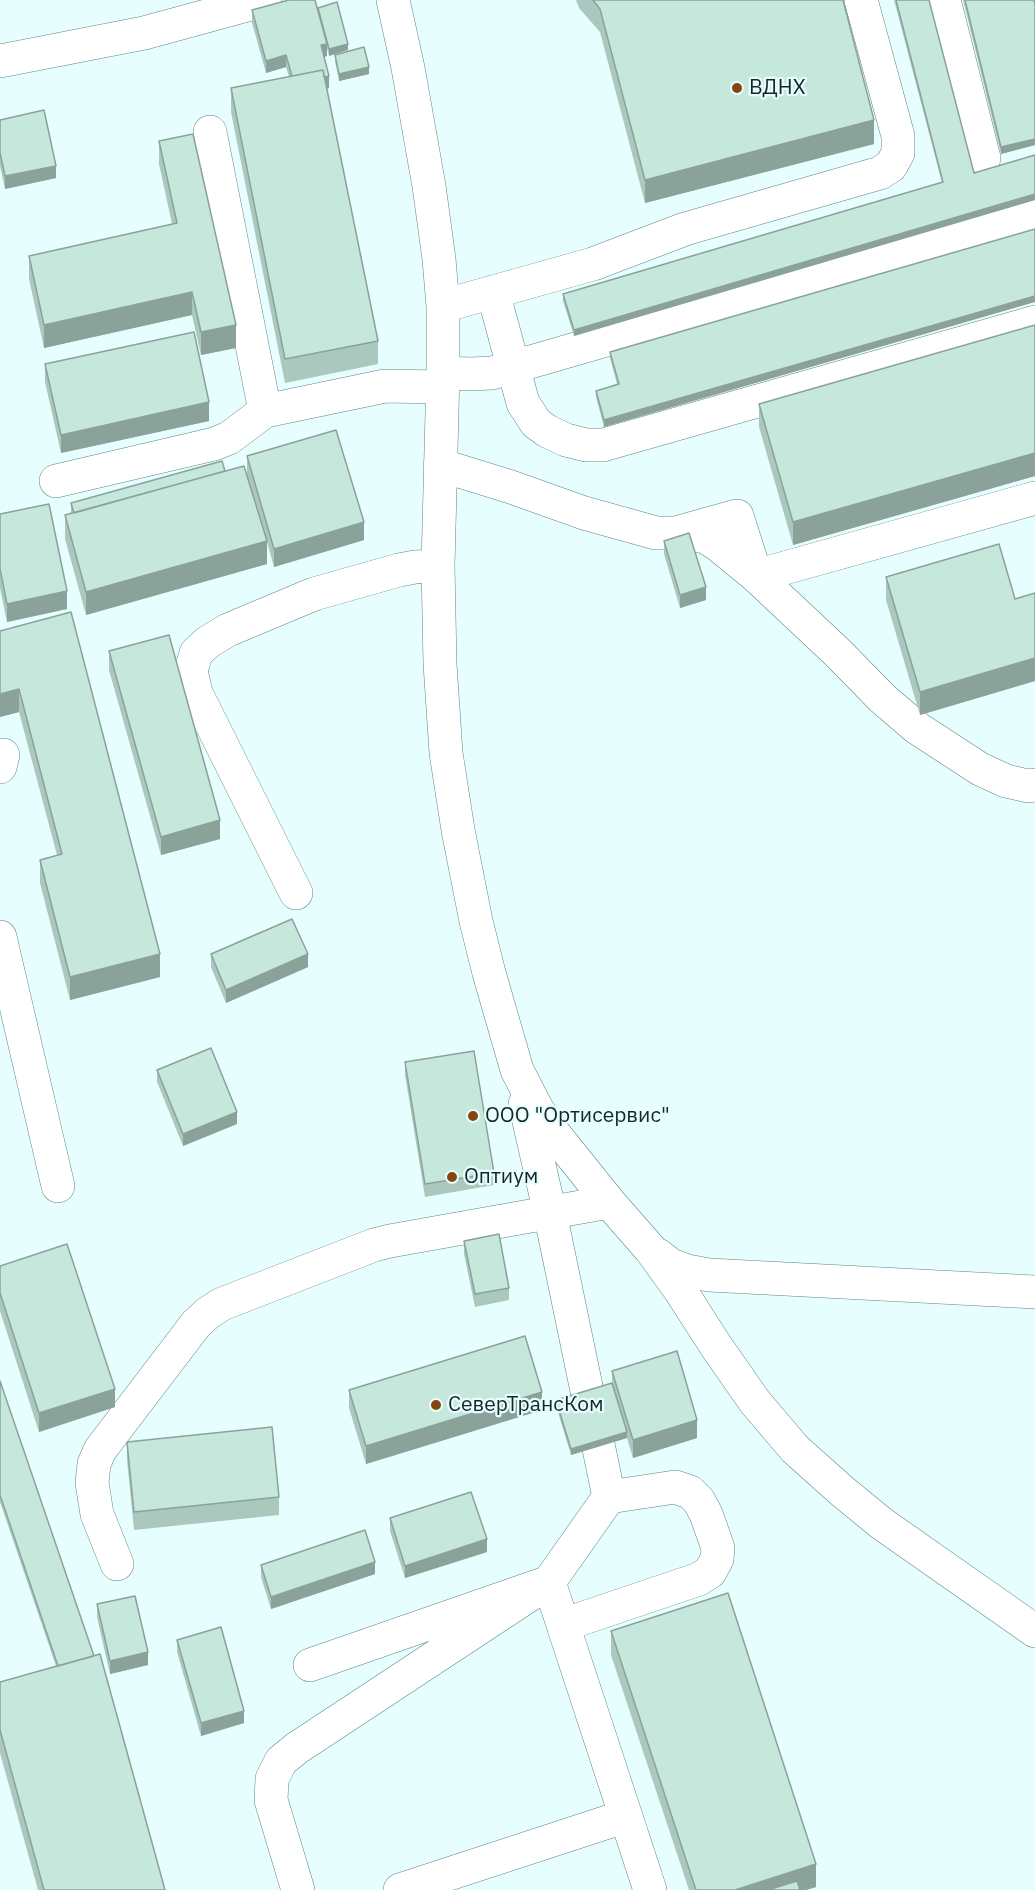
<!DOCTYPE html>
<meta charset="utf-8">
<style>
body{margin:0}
canvas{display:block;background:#e7feff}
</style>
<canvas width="1035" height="1890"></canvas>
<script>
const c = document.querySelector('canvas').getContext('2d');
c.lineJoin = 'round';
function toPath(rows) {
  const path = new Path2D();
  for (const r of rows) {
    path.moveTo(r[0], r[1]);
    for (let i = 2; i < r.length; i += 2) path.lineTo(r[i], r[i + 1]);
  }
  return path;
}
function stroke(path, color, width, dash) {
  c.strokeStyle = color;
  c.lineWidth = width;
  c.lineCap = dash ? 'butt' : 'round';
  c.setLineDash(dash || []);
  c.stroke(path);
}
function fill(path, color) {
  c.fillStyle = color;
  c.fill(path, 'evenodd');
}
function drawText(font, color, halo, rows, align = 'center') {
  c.font = font + ' "IBM Plex Sans",sans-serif';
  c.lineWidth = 4.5;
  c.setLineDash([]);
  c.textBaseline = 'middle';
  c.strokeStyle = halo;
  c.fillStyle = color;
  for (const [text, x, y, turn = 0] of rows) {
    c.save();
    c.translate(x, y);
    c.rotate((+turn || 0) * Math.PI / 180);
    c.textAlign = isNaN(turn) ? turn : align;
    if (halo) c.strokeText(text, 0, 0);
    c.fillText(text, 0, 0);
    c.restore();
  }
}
const minor = toPath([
 [393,0,408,68,429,186,439,259,443,306,443,373,438,566,440,664,446,753,458,830,476,921,489,973,517,1070,537,1109,552,1131,609,1202,651,1250,680,1290,716,1346,755,1402,795,1449,842,1491,881,1523,1035,1631],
 [944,0,984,158],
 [0,61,144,33,265,0],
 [210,132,265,411],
 [493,292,523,403,536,423,547,431,566,440,586,445,603,445,1035,322],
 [443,306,593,264,685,229,880,173,891,166,898,153,898,136,861,0],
 [443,373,471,374,492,373,513,367,1035,216],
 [440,465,511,487,584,513,656,533,676,533,737,516,756,576,1035,498],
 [56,481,214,444,229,438,265,411,385,386,442,387],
 [676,533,705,537,717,544,756,576,838,653,882,698,917,728,980,769,1006,781,1028,786,1035,785],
 [0,767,3,755],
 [296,893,196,693,191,671,196,653,208,642,228,630,314,594,399,570,415,567,438,566],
 [0,937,58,1186],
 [658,1255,671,1265,687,1271,709,1275,1035,1292],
 [117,1564,97,1514,92,1483,94,1464,100,1450,196,1324,208,1313,222,1304,374,1245,390,1241,609,1202],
 [563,1625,699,1579,710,1572,717,1559,718,1548,706,1514,699,1501,690,1492,675,1487,609,1497],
 [310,1665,549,1582,609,1497,550,1213,525,1104],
 [298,1890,271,1800,272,1779,281,1761,297,1748,549,1582,650,1890],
 [400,1890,626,1816]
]);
stroke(minor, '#618486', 34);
stroke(minor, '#fff', 33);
fill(toPath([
 [576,0,843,0,874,144,645,203,600,32,579,8],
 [894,0,929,0,974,173,1035,155,1035,200,574,336,563,301,563,294,942,183],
 [963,0,1034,0,1035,5,1035,145,1001,154],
 [252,10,318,10,348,50,329,56,327,48,327,56,324,57,329,88,327,89,378,341,378,364,285,383,231,112,231,88,289,77,286,67,266,73,252,23],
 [335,55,369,74,339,81,335,61],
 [0,120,56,178,5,189,0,166],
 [159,141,236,348,201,355,192,315,44,348,29,279,29,256,172,224,159,164],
 [1035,229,604,427,596,397,596,391,617,384,610,358,610,352],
 [1035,325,1035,476,793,545,759,427,759,404],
 [45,364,209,421,61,453,45,382],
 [247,456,364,540,274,567,267,542,267,564,86,615,65,539,65,515,71,514,71,503,225,471,247,474],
 [0,514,67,609,7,622,0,588],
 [664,541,706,600,680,608,664,554],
 [886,577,1015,599,1035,593,1035,681,920,715,886,600],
 [0,631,160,977,70,1000,40,883,40,860,57,855,19,712,0,717],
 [109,651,220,839,161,855,109,670],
 [211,954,308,967,226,1003,211,967],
 [405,1062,494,1173,494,1185,425,1197,405,1075],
 [157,1070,237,1124,183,1146,157,1082],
 [464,1241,509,1288,509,1300,475,1307,464,1254],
 [0,1266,115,1407,39,1432,0,1311],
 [612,1371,697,1438,633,1458,627,1438,571,1455,556,1406,556,1400,612,1383],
 [0,1381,165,1890,38,1890,0,1753,0,1682,56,1666,0,1502],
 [349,1390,542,1410,366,1464,349,1408],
 [127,1442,279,1497,279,1515,134,1530,127,1460],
 [390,1518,487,1552,405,1578,390,1531],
 [261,1565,375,1574,271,1609,261,1577],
 [97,1604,148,1665,110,1674,97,1617],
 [611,1631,816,1887,806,1890,689,1890,611,1655],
 [177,1640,244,1723,201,1736,177,1652]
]), '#aac8bd');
fill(toPath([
 [327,44,327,56,321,58,321,45],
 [348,44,348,50,329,56,329,49],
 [286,55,286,67,266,73,266,61],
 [369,67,369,74,339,81,339,74],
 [329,76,329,88,294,98,294,85],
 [874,120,874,144,645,203,645,180],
 [1035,139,1035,145,1001,154,1001,147],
 [56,166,56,178,5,189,5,176],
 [1035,194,1035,200,574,336,574,330],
 [192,292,192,315,44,348,44,325],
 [1035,296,1035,302,604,427,604,420],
 [236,325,236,348,201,355,201,332],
 [209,402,209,421,61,453,61,435],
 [1035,453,1035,476,793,545,793,522],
 [364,522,364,540,274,567,274,549],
 [267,541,267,564,86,615,86,592],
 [706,587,706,600,680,608,680,595],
 [67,591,67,609,7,622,7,604],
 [1035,658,1035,681,920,715,920,692],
 [19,689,19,712,0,717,0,694],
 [220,820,220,839,161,855,161,837],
 [160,954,160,977,70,1000,70,977],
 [308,954,308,967,226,1003,226,990],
 [237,1112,237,1124,183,1146,183,1134],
 [115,1389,115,1407,39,1432,39,1413],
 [542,1392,542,1410,366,1464,366,1446],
 [697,1420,697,1438,633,1458,633,1440],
 [627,1432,627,1438,571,1455,571,1449],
 [487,1539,487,1552,405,1578,405,1566],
 [375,1562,375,1574,271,1609,271,1597],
 [148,1652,148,1665,110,1674,110,1661],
 [244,1711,244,1723,201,1736,201,1723],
 [816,1864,816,1887,806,1890,735,1890]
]), '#8ba29a');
const building = toPath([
 [289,0,315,0,327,44,321,45,329,76,324,77,323,70,292,76,286,55,266,61,252,10,289,0],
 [593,0,843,0,874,120,645,180,600,9,593,0],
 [896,0,929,0,974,173,1035,155,1035,194,574,330,563,294,943,182,896,0],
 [965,0,1034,0,1035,5,1035,139,1001,147,965,0],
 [337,2,348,44,329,49,318,8,337,2],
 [364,47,369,67,339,74,335,55,364,47],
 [323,70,378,341,285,359,231,88,323,70],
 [44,110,56,166,5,176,0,153,0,120,44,110],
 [193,134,236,325,201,332,192,292,44,325,29,256,177,223,159,141,193,134],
 [1035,229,1035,296,604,420,596,391,619,384,610,352,1035,229],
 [1035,325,1035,453,793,522,759,404,1035,325],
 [194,332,209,402,61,435,45,364,194,332],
 [336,430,364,522,274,549,247,456,336,430],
 [222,461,225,471,74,513,71,503,222,461],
 [244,466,267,541,86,592,65,515,244,466],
 [49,504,67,591,7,604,0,569,0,514,49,504],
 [689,533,706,587,680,595,664,541,689,533],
 [999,544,1015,599,1035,593,1035,658,920,692,886,577,999,544],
 [71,612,160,954,70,977,40,860,62,854,19,689,0,694,0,631,71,612],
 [169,635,220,820,161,837,109,651,169,635],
 [292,919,308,954,226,990,211,954,292,919],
 [211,1048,237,1112,183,1134,157,1070,211,1048],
 [474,1051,494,1173,425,1184,405,1062,474,1051],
 [499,1234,509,1288,475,1294,464,1241,499,1234],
 [67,1244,115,1389,39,1413,0,1293,0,1266,67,1244],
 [525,1336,542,1392,366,1446,349,1390,525,1336],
 [677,1351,697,1420,633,1440,612,1371,677,1351],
 [0,1381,94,1656,58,1666,0,1495,0,1381],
 [612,1383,627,1432,571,1449,556,1400,612,1383],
 [272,1427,279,1497,134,1512,127,1442,272,1427],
 [471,1492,487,1539,405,1566,390,1518,471,1492],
 [365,1530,375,1562,271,1597,261,1565,365,1530],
 [728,1593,816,1864,735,1890,696,1890,611,1631,728,1593],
 [135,1596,148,1652,110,1661,97,1604,135,1596],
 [221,1627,244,1711,201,1723,177,1640,221,1627],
 [100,1654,165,1890,44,1890,0,1730,0,1682,100,1654],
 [797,1881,800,1890,768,1890,797,1881]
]);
fill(building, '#c6e8dc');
stroke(building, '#8ba29a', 1.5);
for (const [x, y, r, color] of [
 [737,88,6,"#85450e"],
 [473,1116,6,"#85450e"],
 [452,1177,6,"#85450e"],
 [436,1405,6,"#85450e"]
]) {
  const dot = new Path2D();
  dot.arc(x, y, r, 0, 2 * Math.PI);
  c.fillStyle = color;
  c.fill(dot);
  stroke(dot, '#e7feff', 2);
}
drawText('21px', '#172526', '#e7feff', [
 ["ВДНХ",749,88],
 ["ООО \"Ортисервис\"",485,1116],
 ["Оптиум",464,1177],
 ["СеверТрансКом",448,1405]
], 'left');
</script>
